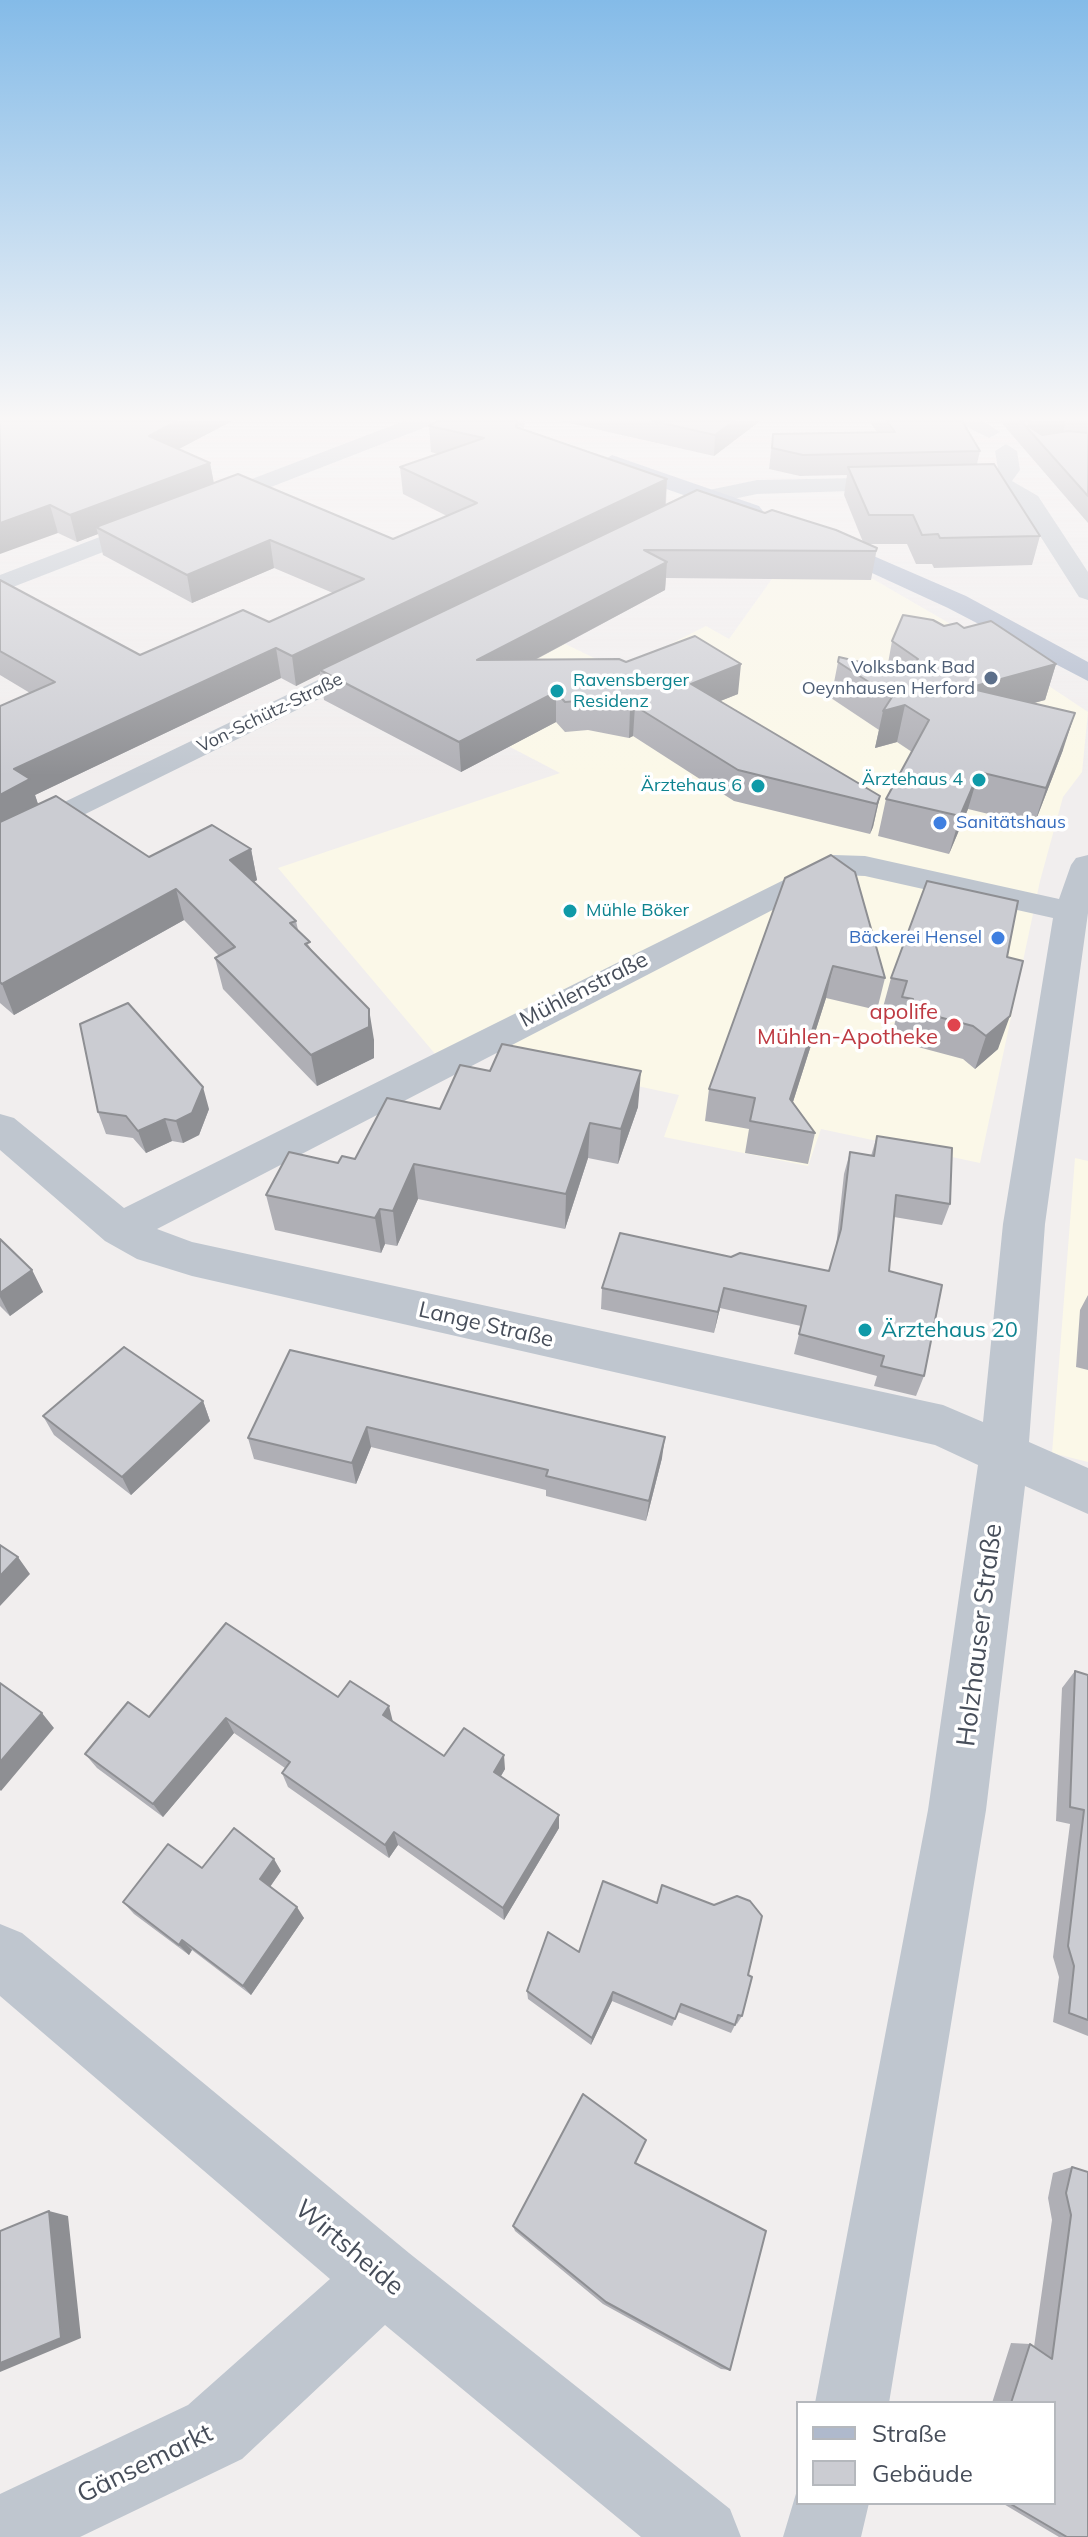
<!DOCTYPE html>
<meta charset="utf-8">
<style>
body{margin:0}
#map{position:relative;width:1088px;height:2537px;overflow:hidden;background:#f1eeee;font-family:Mulish,sans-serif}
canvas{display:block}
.legend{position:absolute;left:796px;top:2401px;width:260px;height:104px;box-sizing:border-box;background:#fff;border:2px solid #b5b8bd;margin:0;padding:10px 14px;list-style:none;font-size:24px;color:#474e5a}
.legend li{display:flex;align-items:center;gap:16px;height:40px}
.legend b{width:40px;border:2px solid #b5b8bd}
</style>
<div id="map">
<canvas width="1088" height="2537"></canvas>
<ul class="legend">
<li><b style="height:10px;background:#afb9cc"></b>Straße</li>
<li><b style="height:22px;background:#cbccd2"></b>Gebäude</li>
</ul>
</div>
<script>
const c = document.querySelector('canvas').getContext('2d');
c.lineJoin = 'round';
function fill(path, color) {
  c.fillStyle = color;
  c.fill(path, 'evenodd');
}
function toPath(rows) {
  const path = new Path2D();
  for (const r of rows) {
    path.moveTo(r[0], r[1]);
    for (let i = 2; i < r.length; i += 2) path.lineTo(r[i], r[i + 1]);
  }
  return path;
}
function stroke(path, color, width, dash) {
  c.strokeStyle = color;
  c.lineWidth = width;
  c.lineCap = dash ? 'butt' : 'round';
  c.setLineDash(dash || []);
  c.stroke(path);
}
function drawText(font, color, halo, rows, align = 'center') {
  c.font = font + ' Mulish,sans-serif';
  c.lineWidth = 7;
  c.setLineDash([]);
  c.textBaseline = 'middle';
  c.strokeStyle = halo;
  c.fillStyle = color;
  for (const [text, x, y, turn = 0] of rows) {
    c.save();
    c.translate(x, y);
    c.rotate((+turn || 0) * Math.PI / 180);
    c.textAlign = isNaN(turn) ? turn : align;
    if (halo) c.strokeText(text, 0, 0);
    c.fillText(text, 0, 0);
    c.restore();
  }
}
fill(toPath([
 [772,579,873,579,990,647,1088,712,1082,772,1063,797,1040,881,980,1163,821,1129,808,1166,664,1137,679,1095,503,1057,478,1034,436,1055,278,868,560,773,374,676,501,613,619,670,706,626,729,639],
 [1075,1158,1088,1161,1088,1462,1052,1453]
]), '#fbf8e8');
fill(toPath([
 [404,421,434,421,431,425,0,592,0,575,404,421],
 [955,421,983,421,1000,432,989,438,955,421],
 [1006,444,1017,451,1020,470,1012,481,1038,496,1088,572,1088,600,1079,597,1021,506,987,482,998,469,995,451,1006,444],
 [907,477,915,479,918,484,915,489,757,494,719,502,670,523,658,516,704,491,757,480,907,477],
 [374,653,384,655,388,661,384,667,0,856,0,833,374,653],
 [834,855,865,856,1059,899,1071,865,1076,858,1088,855,1088,913,1045,1224,1029,1442,1088,1468,1088,1514,1025,1486,986,1810,889,2403,815,2403,928,1810,978,1465,935,1445,192,1276,137,1259,105,1241,0,1150,0,1114,14,1118,124,1208,834,855],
 [840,875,865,876,1053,918,1003,1224,983,1422,943,1405,192,1242,157,1229,840,875],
 [0,1924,22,1933,409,2253,730,2509,741,2537,641,2537,385,2325,242,2459,80,2537,0,2537,0,2494,188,2405,330,2279,0,1996,0,1924],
 [798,2487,798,2503,869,2503,861,2537,783,2537,798,2487]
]), '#bfc6cf');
fill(toPath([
 [612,455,759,506,763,511,751,518,743,516,604,467,601,462,612,455],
 [818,532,966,596,1088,662,1088,681,948,608,809,544,806,539,809,534,818,532]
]), '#afb9cc');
fill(toPath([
 [0,421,232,421,179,449,210,463,214,483,393,539,447,516,403,494,400,467,438,454,431,452,429,426,437,421,525,421,524,428,518,426,518,427,667,479,666,505,765,513,863,542,844,495,847,475,800,476,769,469,773,434,877,432,869,421,962,421,980,451,977,464,1040,536,1032,565,934,568,932,564,916,564,907,544,868,544,877,548,871,580,666,578,665,590,535,660,626,662,738,694,720,701,880,796,873,827,870,834,734,801,633,736,629,738,588,730,565,732,556,722,461,772,324,700,320,674,296,686,281,678,35,795,38,804,149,857,251,849,257,880,254,882,296,921,298,930,374,1040,374,1058,317,1086,223,989,215,958,219,956,184,920,14,1015,0,1003,0,706,30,693,0,675,0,580,140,655,269,622,333,593,274,568,192,603,103,555,98,534,77,542,58,533],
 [560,421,760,421,714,456],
 [1000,421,1088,421,1088,523],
 [944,626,964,628,1056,664,1045,700,1033,703,1063,750,1034,825,968,809,949,854,878,836,886,799,912,752,897,742,875,748,879,730,831,698,838,662,887,669,892,641],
 [785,878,885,978,877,1010,826,998,793,1102,815,1133,808,1164,745,1153,749,1129,705,1121,709,1089],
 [1007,957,998,1049,975,1069,963,1059,903,1043,904,1032,893,1030,897,1014,882,1011,891,978],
 [638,1107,618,1164,588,1158,565,1229,418,1199,397,1246,385,1244,381,1253,275,1230,266,1195,338,1163,355,1159,440,1109],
 [209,1109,199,1135,183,1143,172,1141,146,1153,133,1138,106,1134,98,1112],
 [877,1136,950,1204,942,1225,894,1217,889,1271,924,1376,916,1396,874,1386,877,1376,794,1354,801,1326,720,1308,714,1333,601,1309,602,1288,731,1257,829,1271,836,1247,844,1174,850,1152,871,1156],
 [0,1239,32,1270,43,1292,10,1316,0,1306],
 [1088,1295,1088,1370,1076,1367,1080,1310],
 [290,1350,662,1458,646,1521,546,1496,546,1490,371,1447,356,1484,254,1459,248,1438],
 [203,1401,210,1421,131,1495,54,1435,43,1416],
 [1075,1671,1088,1675,1088,2036,1053,2022,1059,1977,1053,1957,1070,1824,1056,1821,1062,1688],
 [338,1697,393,1722,444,1756,505,1769,501,1776,559,1828,504,1920,398,1845,389,1858,288,1787,282,1773,285,1768,234,1733,163,1817,97,1768,85,1754,149,1717],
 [202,1868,281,1871,270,1887,304,1918,251,1995,192,1950,189,1955,134,1914,123,1902],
 [579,1952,748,1975,742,2016,737,2024,736,2023,731,2033,678,2012,672,2026,612,2001,591,2045,528,1999,527,1991],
 [635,2163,730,2370,721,2369,603,2304,515,2231,513,2226],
 [1072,2167,1088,2537,1059,2537,1002,2503,1054,2503,1054,2403,992,2403,1011,2343,1030,2344,1034,2347,1052,2220,1048,2198,1053,2173]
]), '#afafb5');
fill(toPath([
 [177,421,232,421,154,462,149,436],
 [734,421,760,421,714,456,715,435],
 [1031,421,1066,421,1063,432,1034,435,1027,428],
 [210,463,215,490,96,527,98,534,77,542,70,515],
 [667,479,665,506,320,670,320,674,296,686,292,656],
 [50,505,58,533,0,554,0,523],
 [270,540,274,568,192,603,187,575],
 [667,562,665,590,478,690,477,660],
 [276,648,281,678,35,795,40,810,0,831,0,795,14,769],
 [741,664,738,694,688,714,691,684],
 [1056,664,1045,700,958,724,968,688],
 [556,692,556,722,461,772,459,742],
 [905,705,897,742,875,748,883,711],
 [635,706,633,736,629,738,630,708],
 [1075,713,1063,750,1034,825,1046,788],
 [979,772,968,809,949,854,960,816],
 [880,796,873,827,870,834,877,804],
 [251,849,257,880,237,891,230,860],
 [176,889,184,920,14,1015,2,984],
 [833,966,826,998,784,1130,790,1099],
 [369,1009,374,1040,374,1058,317,1086,311,1055],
 [1010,1016,998,1049,975,1069,986,1036],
 [641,1071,638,1107,618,1164,621,1129],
 [203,1087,209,1109,199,1135,183,1143,176,1121],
 [165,1119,172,1141,146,1153,138,1131],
 [590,1123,588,1158,565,1229,566,1194],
 [414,1164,418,1199,397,1246,393,1211],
 [380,1209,385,1244,381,1253,375,1218],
 [32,1270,43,1292,10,1316,0,1297,0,1293],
 [724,1288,720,1308,714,1333,718,1312],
 [203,1401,210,1421,131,1495,122,1477],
 [367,1427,371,1447,356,1484,352,1463],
 [665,1437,662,1458,646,1521,649,1501],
 [18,1557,30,1574,0,1606,0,1576],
 [389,1706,393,1722,383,1715],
 [42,1713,54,1728,1,1791,0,1790,0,1762],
 [226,1718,234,1733,163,1817,153,1804],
 [504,1755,505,1769,495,1786,494,1772],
 [559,1815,559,1828,504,1920,503,1908],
 [394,1832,398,1845,389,1858,385,1845],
 [274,1859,281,1871,267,1891,260,1879],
 [297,1907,304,1918,251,1995,243,1986],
 [182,1940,192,1950,189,1955,179,1945],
 [613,1992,612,2001,591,2045,592,2038],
 [49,2211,68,2216,81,2338,0,2372,0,2363]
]), '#8e8f93');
const building = toPath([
 [0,421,177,421,149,436,210,463,70,515,50,505,0,523,0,421],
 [437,421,517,421,516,427,667,479,292,656,276,648,14,769,30,779,0,795,0,706,55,682,0,651,0,580,140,655,243,610,269,622,364,579,270,540,187,575,96,527,238,474,393,539,477,503,400,467,484,438,429,426,437,421],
 [653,421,734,421,715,435,653,421],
 [887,421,962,421,980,451,803,455,772,448,773,434,895,432,887,421],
 [1021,421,1031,421,1028,426,1042,435,1068,431,1088,433,1088,496,1021,421],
 [994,464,1040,536,940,538,938,534,922,535,913,515,869,515,848,467,994,464],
 [697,490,765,513,772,510,836,530,877,548,876,551,644,550,667,562,477,660,619,659,626,662,695,636,741,664,691,684,880,796,877,804,738,770,635,706,630,708,589,700,565,702,556,692,459,742,320,670,697,490],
 [903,615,933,620,944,626,957,623,964,628,991,621,1056,664,968,688,1075,713,1046,788,979,772,960,816,886,799,929,720,905,705,883,711,892,697,838,662,839,657,907,673,918,659,892,641,903,615],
 [56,796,149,857,212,825,251,849,230,860,296,921,290,923,310,942,305,944,369,1009,369,1027,311,1055,215,958,235,947,176,889,2,984,0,982,0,822,56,796],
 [831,855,855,872,885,978,833,966,790,1099,815,1133,750,1121,755,1098,709,1089,785,878,831,855],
 [927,881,1018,901,1007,957,1023,961,1010,1016,986,1036,973,1026,912,1010,913,999,902,997,907,981,891,978,927,881],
 [128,1003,203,1087,192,1113,176,1121,165,1119,138,1131,126,1116,98,1112,80,1024,128,1003],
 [502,1044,641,1071,621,1129,590,1123,566,1194,414,1164,393,1211,380,1209,375,1218,266,1195,289,1152,338,1163,342,1156,355,1159,387,1098,440,1109,460,1065,490,1071,502,1044],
 [877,1136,952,1148,950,1204,896,1195,889,1271,942,1285,924,1376,881,1366,884,1356,799,1334,806,1306,724,1288,718,1312,602,1288,620,1233,731,1257,740,1253,829,1271,841,1229,850,1152,874,1156,877,1136],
 [0,1239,32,1270,0,1293,0,1239],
 [124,1347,203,1401,122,1477,43,1416,124,1347],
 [290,1350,665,1437,649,1501,546,1476,548,1470,367,1427,352,1463,248,1438,290,1350],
 [0,1545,18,1557,0,1576,0,1545],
 [226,1623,338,1697,350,1681,389,1706,383,1715,444,1756,464,1728,504,1755,494,1772,559,1815,503,1908,394,1832,385,1845,282,1773,290,1762,226,1718,153,1804,85,1754,128,1702,149,1717,226,1623],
 [1075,1671,1088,1675,1088,2020,1069,2013,1074,1966,1068,1946,1084,1810,1070,1807,1075,1671],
 [0,1683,42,1713,0,1762,0,1683],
 [234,1828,274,1859,260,1879,297,1907,243,1986,182,1940,179,1945,123,1902,168,1844,202,1868,234,1828],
 [603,1881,657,1903,662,1885,714,1905,737,1896,750,1901,762,1916,748,1975,752,1977,742,2016,738,2015,735,2025,681,2004,675,2019,613,1992,592,2038,527,1991,548,1932,579,1952,603,1881],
 [583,2094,646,2140,635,2163,766,2231,730,2370,606,2302,513,2226,583,2094],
 [1072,2167,1088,2172,1088,2537,1067,2537,1009,2503,1054,2503,1054,2403,1011,2403,1030,2344,1052,2359,1071,2215,1066,2193,1072,2167],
 [49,2211,61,2338,0,2363,0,2231,49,2211]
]);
fill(building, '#cbccd2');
stroke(building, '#8e8f93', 2);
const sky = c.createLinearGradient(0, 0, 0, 776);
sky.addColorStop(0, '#84bbe8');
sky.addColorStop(0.54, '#f9f7f7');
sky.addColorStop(1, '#f9f7f700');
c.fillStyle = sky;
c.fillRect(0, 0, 1088, 776);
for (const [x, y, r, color] of [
 [991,678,8,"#5c6f8a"],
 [557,691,8,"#0f9aa8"],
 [979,780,8,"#0f9aa8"],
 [758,786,8,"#0f9aa8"],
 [940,823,8,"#3f7fe0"],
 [570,911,8,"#0f9aa8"],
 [998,938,8,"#3f7fe0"],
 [954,1025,8,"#e0444e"],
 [865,1330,8,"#0f9aa8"]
]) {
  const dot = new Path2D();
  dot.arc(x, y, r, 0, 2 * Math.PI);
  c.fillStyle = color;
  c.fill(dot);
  stroke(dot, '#fff', 3);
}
drawText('18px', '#4e5e75', '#fff', [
 ["Volksbank Bad",975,668],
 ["Oeynhausen Herford",975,689]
], 'right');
drawText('18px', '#0d838f', '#fff', [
 ["Ravensberger",573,681],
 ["Residenz",573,702],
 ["Ärztehaus 4",963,780,"right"],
 ["Ärztehaus 6",742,786,"right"],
 ["Mühle Böker",586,911]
], 'left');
drawText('18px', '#474e5a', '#fff', [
 ["Von-Schütz-Straße",270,713,-26]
]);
drawText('18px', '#366cbe', '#fff', [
 ["Sanitätshaus",956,823],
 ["Bäckerei Hensel",982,938,"right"]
], 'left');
drawText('22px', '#474e5a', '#fff', [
 ["Mühlenstraße",584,990,-27],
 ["Lange Straße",486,1325,13]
]);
drawText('22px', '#be3a42', '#fff', [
 ["apolife",938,1012],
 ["Mühlen-Apotheke",938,1037]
], 'right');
drawText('22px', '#0d838f', '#fff', [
 ["Ärztehaus 20",881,1330]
], 'left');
drawText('26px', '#474e5a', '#fff', [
 ["Holzhauser Straße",980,1635,-83],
 ["Wirtsheide",349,2248,40],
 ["Gänsemarkt",145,2464,-26]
]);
</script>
